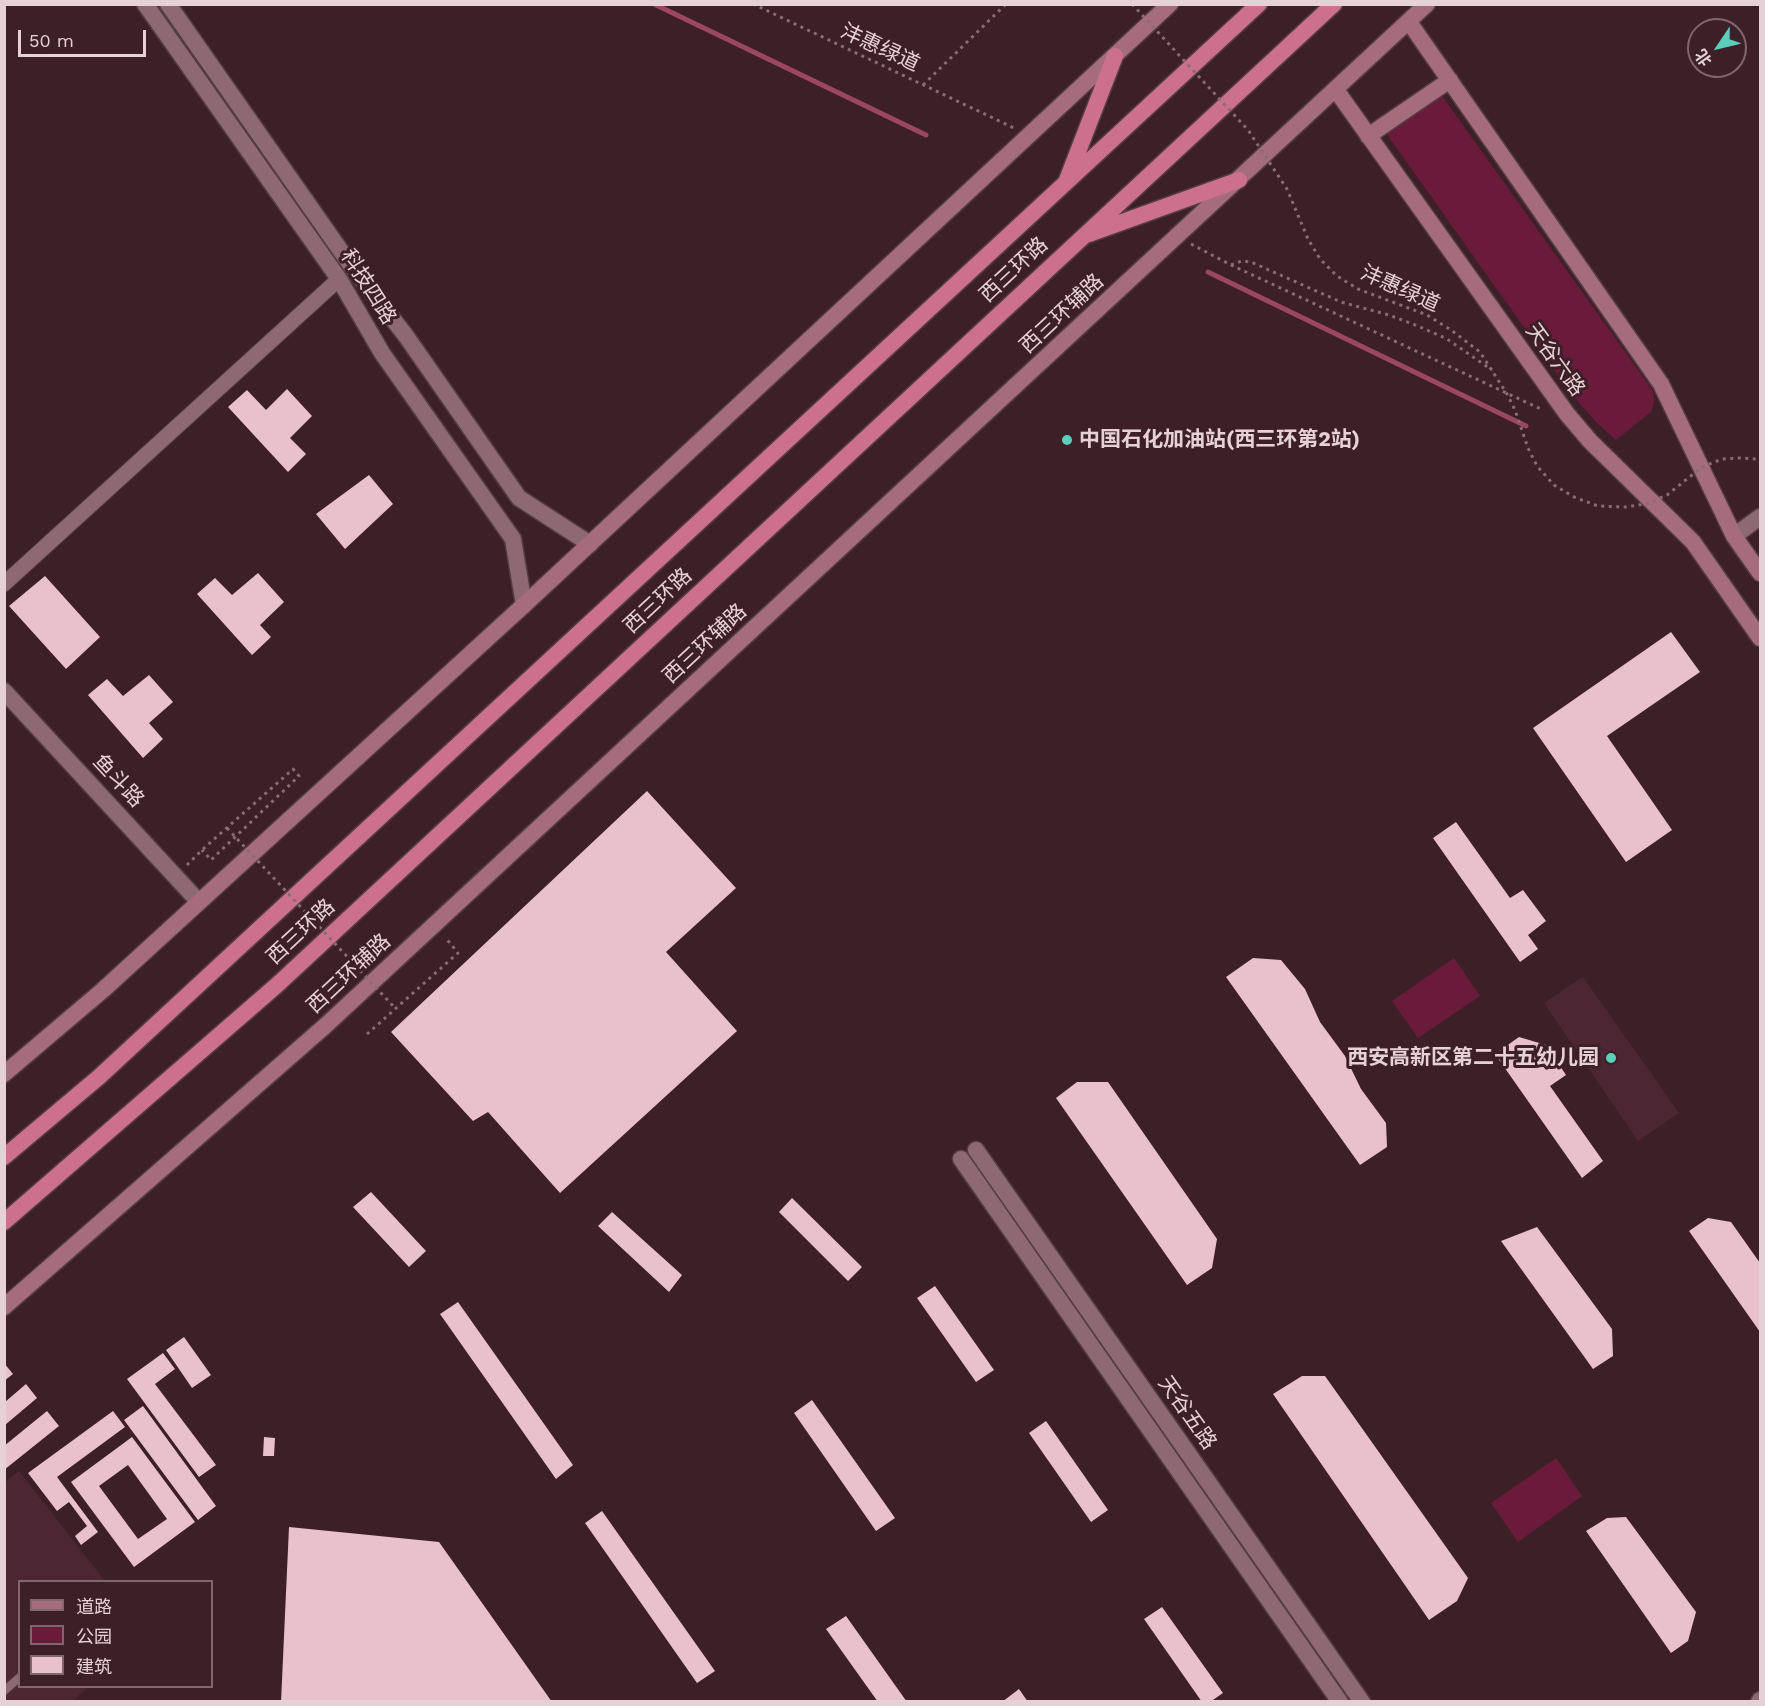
<!DOCTYPE html>
<meta charset="utf-8">
<style>
body{margin:0}
#map{position:relative;width:1765px;height:1706px;overflow:hidden;background:#3d1f28;font-family:"Work Sans","Noto Sans SC",sans-serif}
canvas{display:block}
.frame{position:absolute;inset:0;border:6px solid #e5d1d6;pointer-events:none}
.legend{position:absolute;left:18px;top:1580px;width:195px;height:108px;box-sizing:border-box;background:#3d1f28;border:2px solid #80666e;margin:0;padding:8px 10px;list-style:none;font-size:18px;color:#e5d1d6}
.legend li{display:flex;align-items:center;gap:12px;height:30px}
.legend b{width:30px;border:2px solid #80666e}
.north{position:absolute;left:1687px;top:18px;width:60px;height:60px;box-sizing:border-box;background:#3d1f28;border:2px solid #80666e;border-radius:50%;rotate:235deg;font-size:16px;font-weight:700;line-height:24px;text-align:center;color:#e5d1d6}
.north::after{content:'';display:block;margin:auto;width:21px;height:27px;background:#5bcebb;clip-path:polygon(50% 0,100% 100%,50% 72%,0 100%)}
.scale{position:absolute;left:18px;top:30px;width:128px;height:27px;box-sizing:border-box;border:3px solid #e5d1d6;border-top:0;padding-left:8px;font-size:18px;line-height:21px;white-space:nowrap;color:#e5d1d6;-webkit-text-stroke:4px #3d1f28;paint-order:stroke}
</style>
<div id="map">
<canvas width="1765" height="1706"></canvas>
<div class="frame"></div>
<ul class="legend">
<li><b style="height:8px;background:#a56c7d"></b>道路</li>
<li><b style="height:16px;background:#6a1b39"></b>公园</li>
<li><b style="height:16px;background:#e9c1cc"></b>建筑</li>
</ul>
<div class="north">北</div>
<div class="scale">50 m</div>
</div>
<script>
const c = document.querySelector('canvas').getContext('2d');
c.lineJoin = 'round';
function fill(path, color) {
  c.fillStyle = color;
  c.fill(path, 'evenodd');
}
function toPath(rows) {
  const path = new Path2D();
  for (const r of rows) {
    path.moveTo(r[0], r[1]);
    for (let i = 2; i < r.length; i += 2) path.lineTo(r[i], r[i + 1]);
  }
  return path;
}
function stroke(path, color, width, dash) {
  c.strokeStyle = color;
  c.lineWidth = width;
  c.lineCap = dash ? 'butt' : 'round';
  c.setLineDash(dash || []);
  c.stroke(path);
}
function drawText(font, color, halo, rows, align = 'center') {
  c.font = font + ' "Work Sans","Noto Sans SC",sans-serif';
  c.lineWidth = 6;
  c.setLineDash([]);
  c.textBaseline = 'middle';
  c.strokeStyle = halo;
  c.fillStyle = color;
  for (const [text, x, y, turn = 0] of rows) {
    c.save();
    c.translate(x, y);
    c.rotate((+turn || 0) * Math.PI / 180);
    c.textAlign = isNaN(turn) ? turn : align;
    if (halo) c.strokeText(text, 0, 0);
    c.fillText(text, 0, 0);
    c.restore();
  }
}
fill(toPath([
 [1583,977,1679,1113,1638,1141,1544,1003],
 [19,1471,105,1581,20,1582,20,1686,88,1687,73,1701,5,1701,4,1483]
]), '#4c2733');
fill(toPath([
 [1440,93,1653,391,1654,402,1651,412,1616,440,1597,423,1572,395,1386,133],
 [1454,958,1480,996,1418,1038,1392,1001],
 [1556,1458,1582,1496,1518,1542,1491,1503]
]), '#6a1b39');
stroke(toPath([
 [654,4,926,135],
 [1208,272,1526,426]
]), '#9b4663', 5);
fill(toPath([
 [287,389,312,416,290,438,306,454,288,472,228,407,247,390,266,410],
 [369,475,393,504,345,549,316,514],
 [258,573,284,602,260,625,271,637,252,655,197,594,215,578,232,595],
 [45,576,100,637,66,669,9,606],
 [1671,632,1700,672,1607,736,1672,830,1626,862,1533,728],
 [149,675,173,702,149,723,163,739,143,758,88,695,107,679,123,696],
 [647,791,736,888,666,952,737,1031,560,1193,488,1112,473,1121,391,1032],
 [1456,822,1510,898,1523,890,1546,921,1528,935,1538,949,1520,962,1433,838],
 [1253,958,1281,960,1305,989,1320,1022,1345,1056,1361,1089,1386,1123,1387,1147,1360,1165,1226,977],
 [1519,1037,1546,1045,1566,1075,1550,1086,1603,1161,1582,1178,1495,1054],
 [1077,1082,1108,1082,1217,1239,1212,1268,1187,1285,1056,1098],
 [371,1192,426,1251,409,1267,353,1207],
 [792,1198,862,1267,848,1281,779,1212],
 [612,1212,682,1275,669,1292,598,1226],
 [1708,1218,1731,1222,1760,1263,1760,1332,1689,1231],
 [1537,1227,1612,1329,1613,1356,1593,1369,1501,1241],
 [935,1286,994,1370,976,1382,917,1298],
 [458,1302,573,1465,556,1479,440,1314],
 [184,1337,211,1375,192,1388,166,1350],
 [163,1353,175,1369,155,1384,216,1465,199,1477,127,1379],
 [4,1363,13,1374,4,1381],
 [1302,1376,1325,1376,1468,1578,1457,1601,1429,1620,1273,1394],
 [26,1384,37,1398,5,1425,5,1402],
 [812,1400,895,1518,876,1531,794,1413],
 [143,1406,216,1506,198,1520,124,1420],
 [47,1411,59,1426,4,1470,4,1446],
 [113,1411,125,1427,57,1477,98,1532,81,1545,75,1536,87,1526,69,1502,57,1511,28,1473],
 [1046,1421,1108,1510,1091,1522,1029,1433],
 [132,1437,195,1522,134,1567,71,1482],
 [128,1465,167,1519,138,1539,99,1486],
 [264,1437,275,1438,274,1456,263,1456],
 [602,1511,715,1671,697,1683,585,1523],
 [1626,1517,1696,1612,1688,1641,1671,1653,1586,1531,1607,1518],
 [289,1527,439,1542,552,1702,281,1702],
 [1162,1607,1223,1693,1210,1702,1202,1702,1144,1619],
 [846,1616,907,1702,878,1702,826,1629],
 [1019,1689,1028,1702,1002,1702]
]), '#e9c1cc');
const service = toPath([
 [4,1691,20,1677]
]);
const minor = toPath([
 [4,584,339,279]
]);
const tertiary = toPath([
 [145,4,339,279,382,353,513,539,524,605],
 [168,4,350,264,406,336,519,498,590,544],
 [1734,536,1760,517],
 [4,691,199,902],
 [976,1150,1362,1702],
 [961,1159,1340,1702],
 [1759,1702,1760,1700]
]);
const secondary = toPath([
 [1409,22,1661,384,1734,536,1760,573],
 [1336,90,1567,414,1590,441,1693,542,1760,638],
 [1368,136,1450,80],
 [4,1074,103,990,524,605,1170,4],
 [4,1307,325,1026,1427,4]
]);
const trunk = toPath([
 [1067,180,1115,56],
 [1089,234,1239,180],
 [4,1157,99,1077,1259,4],
 [4,1222,277,985,1334,4]
]);
stroke(service, '#553c44', 10);
stroke(minor, '#553c44', 17);
stroke(tertiary, '#553c44', 19);
stroke(secondary, '#553c44', 19);
stroke(trunk, '#553c44', 19);
stroke(toPath([
 [753,4,1014,128],
 [923,85,1006,4],
 [1191,244,1231,265,1543,410],
 [1231,265,1242,261,1251,262,1341,302,1389,315,1418,326,1447,339,1492,370],
 [187,865,202,850,293,769,299,776,211,860,202,850],
 [367,1034,458,953,445,937]
]), '#866d74', 3, [3, 4.5]);
stroke(service, '#8d6973', 8);
stroke(minor, '#8d6973', 15);
stroke(tertiary, '#8d6973', 16);
stroke(secondary, '#a56c7d', 16);
stroke(trunk, '#cc708e', 16);
stroke(toPath([
 [1132,4,1248,130,1287,189,1308,239,1320,259,1337,276,1358,289,1427,315,1451,330,1480,352,1507,394,1515,410,1528,448,1537,466,1554,485,1574,497,1598,506,1625,507,1646,504,1667,495,1702,467,1722,459,1740,458,1756,459,1760,462],
 [227,828,396,1009]
]), '#866d74', 3, [3, 4.5]);
for (const [x, y, r, color] of [
 [1067,440,6,"#5bcebb"],
 [1611,1058,6,"#5bcebb"]
]) {
  const dot = new Path2D();
  dot.arc(x, y, r, 0, 2 * Math.PI);
  c.fillStyle = color;
  c.fill(dot);
  stroke(dot, '#3d1f28', 2);
}
drawText('21px', '#e5d1d6', '#3d1f28', [
 ["沣惠绿道",880,48,25],
 ["西三环路",1014,270,-43],
 ["科技四路",368,287,58],
 ["沣惠绿道",1400,289,24],
 ["西三环辅路",1062,314,-43],
 ["天谷六路",1555,360,54],
 ["西三环路",658,601,-43],
 ["西三环辅路",705,644,-43],
 ["鱼斗路",118,781,47],
 ["西三环路",301,932,-43],
 ["西三环辅路",349,974,-43],
 ["天谷五路",1187,1413,55]
]);
drawText('bold 21px', '#e5d1d6', '#3d1f28', [
 ["中国石化加油站(西三环第2站)",1079,440],
 ["西安高新区第二十五幼儿园",1599,1058,"right"]
], 'left');
</script>
